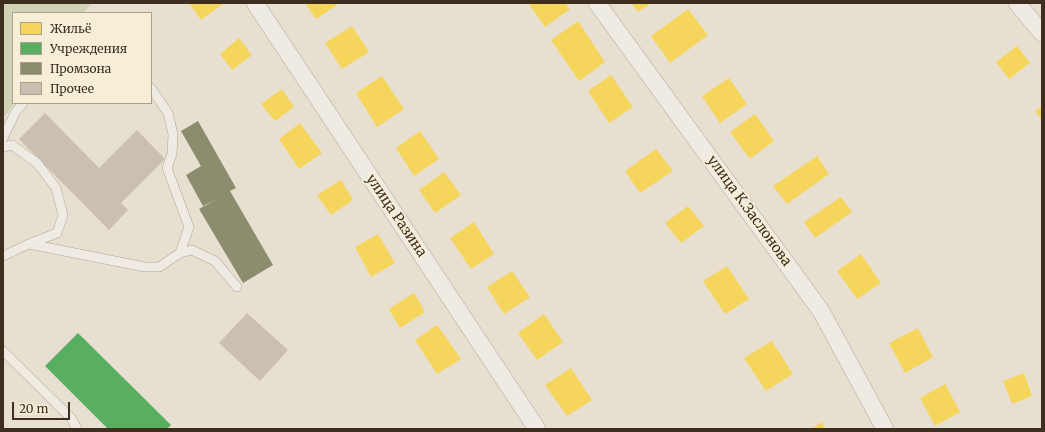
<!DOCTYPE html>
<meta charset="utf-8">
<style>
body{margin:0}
#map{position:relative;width:1045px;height:432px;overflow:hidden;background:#e7e0d1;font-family:Merriweather,serif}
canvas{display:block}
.frame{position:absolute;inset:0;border:4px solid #3d2e20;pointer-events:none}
.legend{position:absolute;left:12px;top:12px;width:140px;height:92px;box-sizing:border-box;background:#f7eed8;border:1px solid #ada18e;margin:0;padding:5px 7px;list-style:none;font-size:12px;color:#3d2e20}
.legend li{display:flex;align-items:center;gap:8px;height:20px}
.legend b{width:20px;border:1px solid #ada18e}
.scale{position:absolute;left:12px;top:402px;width:58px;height:18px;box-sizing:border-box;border:2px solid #3d2e20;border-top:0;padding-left:5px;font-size:12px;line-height:14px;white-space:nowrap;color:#3d2e20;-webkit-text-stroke:3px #f7eed8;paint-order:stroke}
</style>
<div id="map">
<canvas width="1045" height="432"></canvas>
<div class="frame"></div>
<ul class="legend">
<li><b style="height:11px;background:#f6d55c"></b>Жильё</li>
<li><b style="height:11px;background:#5aae61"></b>Учреждения</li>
<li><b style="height:11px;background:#8c8c6e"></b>Промзона</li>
<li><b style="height:11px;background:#cbbfb2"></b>Прочее</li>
</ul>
<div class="scale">20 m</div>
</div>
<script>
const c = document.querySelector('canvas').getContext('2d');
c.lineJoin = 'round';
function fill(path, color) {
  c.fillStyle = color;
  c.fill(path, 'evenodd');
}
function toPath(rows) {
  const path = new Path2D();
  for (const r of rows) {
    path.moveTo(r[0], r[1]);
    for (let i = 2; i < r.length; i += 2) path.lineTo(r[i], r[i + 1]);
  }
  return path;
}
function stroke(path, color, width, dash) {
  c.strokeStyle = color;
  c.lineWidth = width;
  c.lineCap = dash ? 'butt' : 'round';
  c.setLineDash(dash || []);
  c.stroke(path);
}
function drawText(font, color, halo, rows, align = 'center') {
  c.font = font + ' Merriweather,serif';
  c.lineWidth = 4;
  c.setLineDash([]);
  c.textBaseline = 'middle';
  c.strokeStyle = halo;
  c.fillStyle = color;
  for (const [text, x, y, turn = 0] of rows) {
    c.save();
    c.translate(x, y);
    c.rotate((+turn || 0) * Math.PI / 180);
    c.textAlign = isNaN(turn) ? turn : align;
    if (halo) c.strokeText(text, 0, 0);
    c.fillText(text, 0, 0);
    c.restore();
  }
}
fill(toPath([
 [3,3,91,3,84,13,13,13,13,103,15,103,3,118]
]), '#d1d1b3');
fill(toPath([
 [189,3,222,3,223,4,201,20],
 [305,3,340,3,316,19],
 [528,3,565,3,570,9,545,27],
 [631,3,652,3,638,12],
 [688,9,708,35,670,63,651,36],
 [578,21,605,62,579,81,551,40],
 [352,26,369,52,342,69,325,43],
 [239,38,252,55,232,70,220,54],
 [1017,46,1030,63,1009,79,996,62],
 [611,75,633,107,609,123,588,91],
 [382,76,404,109,377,127,356,93],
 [729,78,747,104,720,123,702,96],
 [282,89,294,107,275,121,261,104],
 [1042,106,1042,120,1035,111],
 [755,114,774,141,750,159,730,132],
 [300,123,322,153,299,169,279,139],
 [420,131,439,159,414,176,396,148],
 [656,149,673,171,640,193,625,171],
 [817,156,829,174,787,204,773,186],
 [444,172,461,195,435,213,419,190],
 [341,180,353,200,331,215,317,195],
 [841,197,852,212,815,238,804,222],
 [688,206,704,226,681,243,665,223],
 [474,222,494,254,471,269,450,238],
 [378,234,395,263,371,277,355,247],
 [861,254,881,283,857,299,837,271],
 [727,266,749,299,725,314,703,281],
 [512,271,530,297,504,314,487,287],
 [414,293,425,312,400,328,389,309],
 [544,314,563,342,537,360,518,333],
 [437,325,461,359,437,374,415,340],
 [918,328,933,357,905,373,889,343],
 [772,341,793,374,766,391,744,358],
 [571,368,592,400,567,416,545,385],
 [1024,373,1032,396,1012,404,1003,381],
 [945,384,960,412,935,426,920,398],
 [822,422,826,429,811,429]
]), '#f6d55c');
fill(toPath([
 [78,333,171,425,167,429,108,429,45,366]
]), '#5aae61');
fill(toPath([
 [198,121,236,188,230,191,273,265,243,283,199,209,217,199,203,206,186,175,201,166,181,131]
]), '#8c8c6e');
fill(toPath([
 [45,113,99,168,137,130,165,159,121,203,128,210,109,230,19,139],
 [247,313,288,350,260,381,219,343]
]), '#cbbfb2');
const lane = toPath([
 [3,138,15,113,23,103],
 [3,147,12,145,37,163,56,188,63,215,57,233,29,244],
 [180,253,192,250,215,261,237,287],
 [3,256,29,244,145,267,159,267,180,253,189,227,167,168,172,154,173,134,168,113,151,88],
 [3,351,71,418,77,429]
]);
const street = toPath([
 [255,3,537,429],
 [597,3,821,311,885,429],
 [1017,3,1042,33]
]);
stroke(lane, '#ada599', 10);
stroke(street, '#ada599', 18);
stroke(lane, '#efebe3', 9);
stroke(street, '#efebe3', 17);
drawText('14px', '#3d2e20', '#f7eed8', [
 ["улица К.Заслонова",749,211,54],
 ["улица Разина",396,216,56]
]);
</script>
